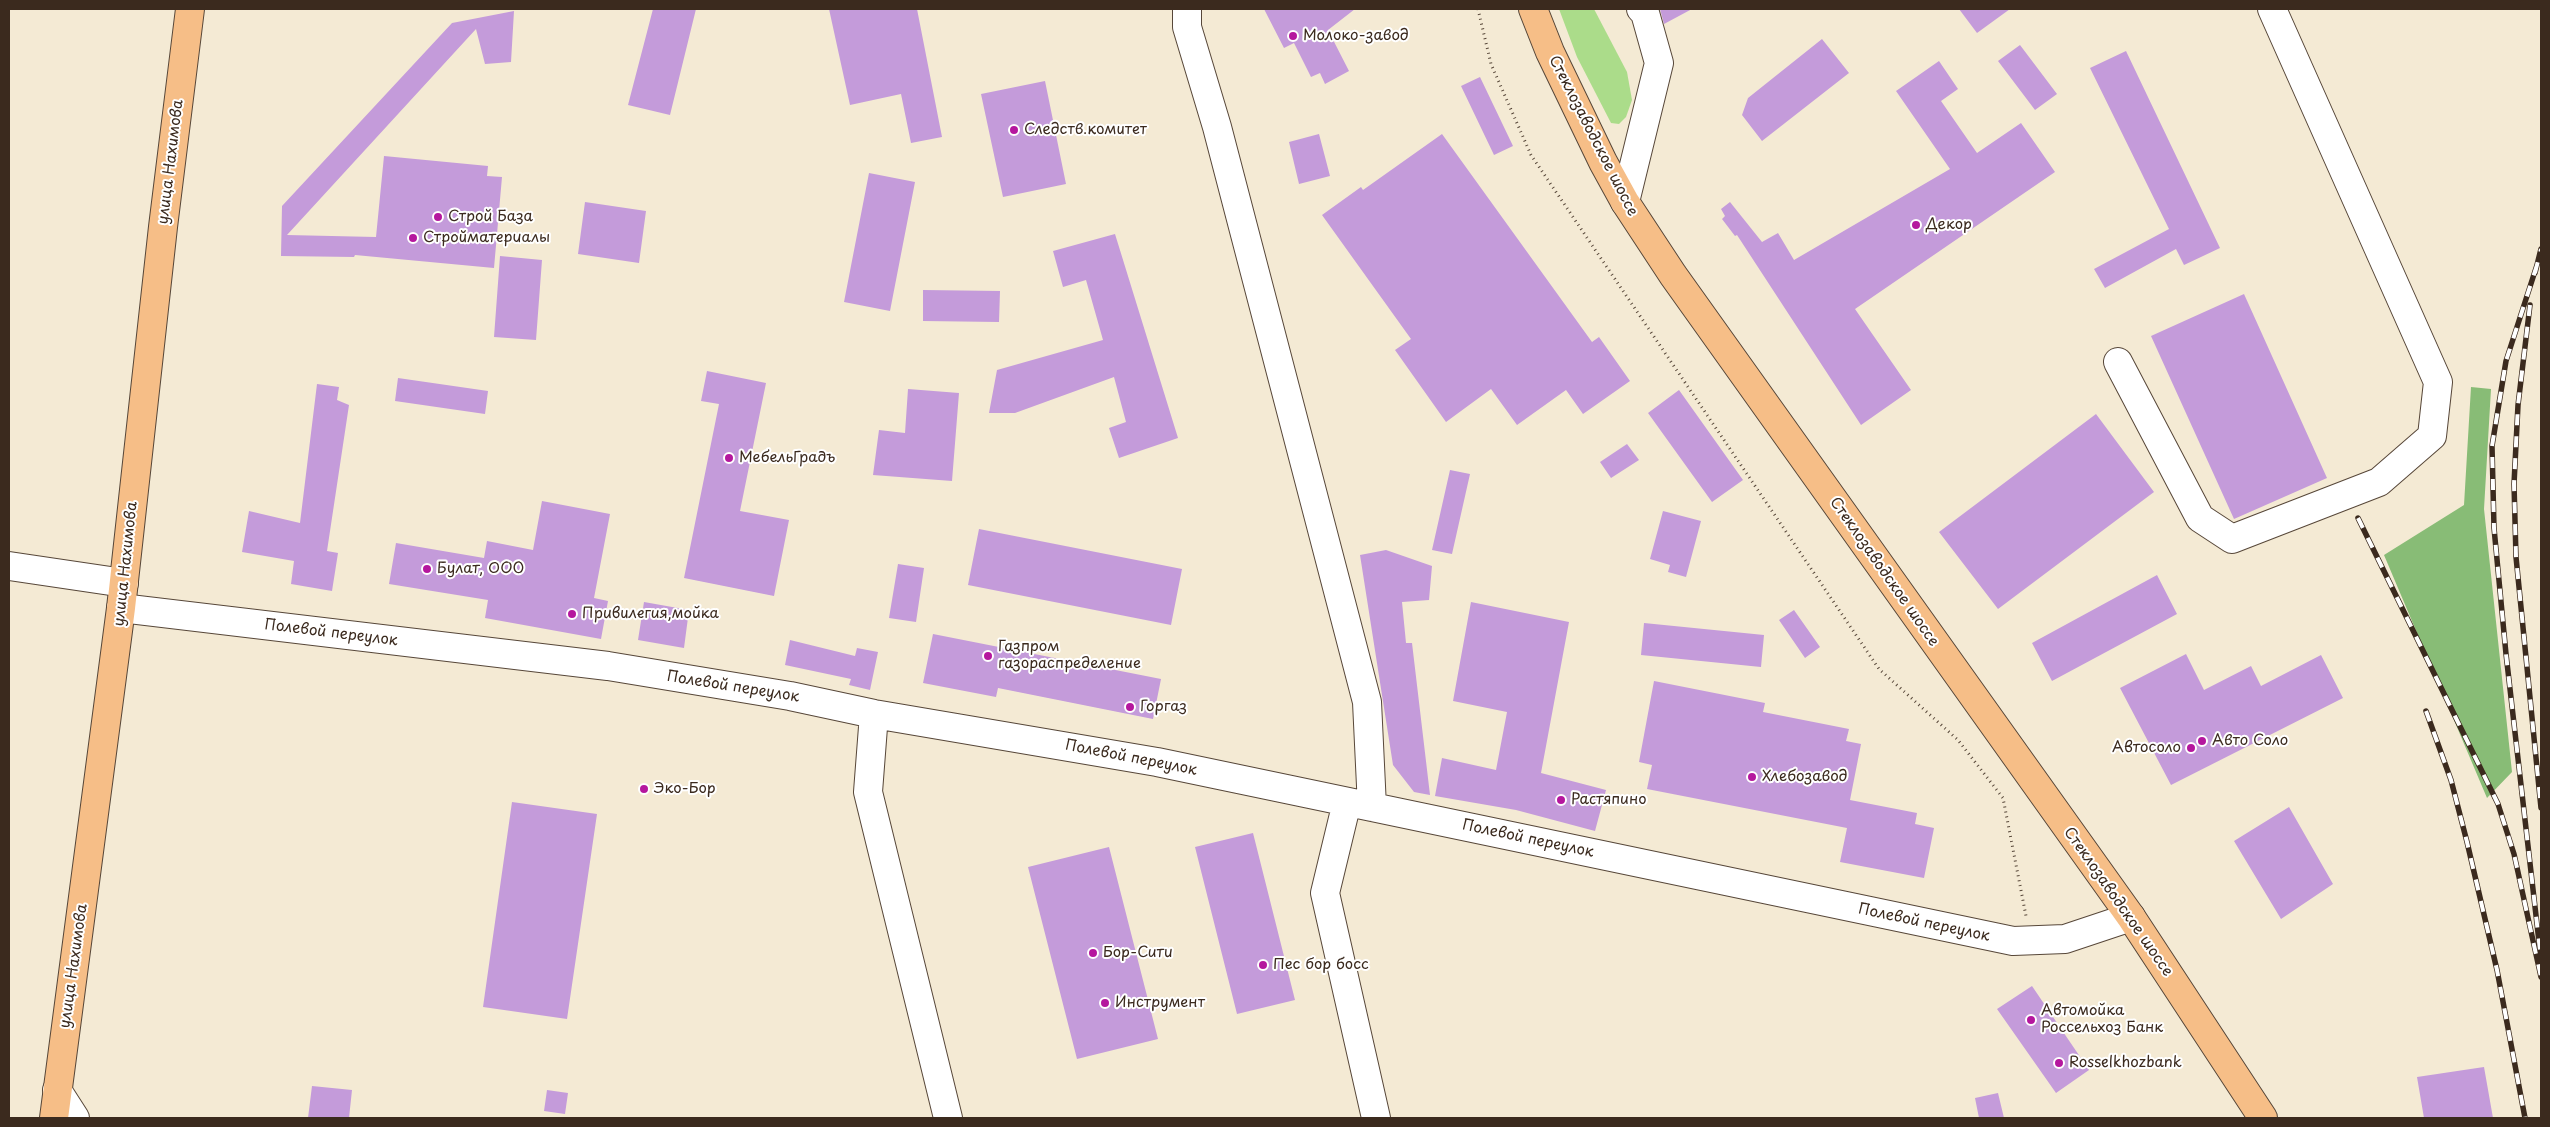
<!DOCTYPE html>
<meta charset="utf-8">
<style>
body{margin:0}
#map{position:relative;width:2550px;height:1127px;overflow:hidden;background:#f4ead4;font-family:"Playpen Sans",sans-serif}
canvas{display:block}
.frame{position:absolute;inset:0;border:10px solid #3b2a1e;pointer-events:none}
</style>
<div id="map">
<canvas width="2550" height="1127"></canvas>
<div class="frame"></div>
</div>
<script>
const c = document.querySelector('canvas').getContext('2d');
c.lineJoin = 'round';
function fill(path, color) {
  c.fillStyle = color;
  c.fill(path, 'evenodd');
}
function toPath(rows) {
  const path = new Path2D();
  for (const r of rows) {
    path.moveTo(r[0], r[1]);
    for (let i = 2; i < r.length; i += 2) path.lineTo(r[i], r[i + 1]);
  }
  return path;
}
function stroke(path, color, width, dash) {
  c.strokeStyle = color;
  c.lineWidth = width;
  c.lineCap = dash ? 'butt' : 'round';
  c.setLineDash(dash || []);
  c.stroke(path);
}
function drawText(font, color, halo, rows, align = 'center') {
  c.font = font + ' "Playpen Sans",sans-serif';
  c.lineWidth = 4;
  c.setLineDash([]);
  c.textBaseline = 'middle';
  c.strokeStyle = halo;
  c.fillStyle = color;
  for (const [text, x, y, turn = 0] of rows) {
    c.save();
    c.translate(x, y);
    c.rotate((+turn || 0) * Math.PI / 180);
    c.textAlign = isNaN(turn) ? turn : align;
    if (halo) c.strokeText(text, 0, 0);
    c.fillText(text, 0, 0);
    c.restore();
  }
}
fill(toPath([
 [1559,9,1594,9,1627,72,1632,100,1626,117,1619,124,1611,123,1577,57]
]), '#abdc8a');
fill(toPath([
 [2471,387,2491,389,2484,509,2512,772,2487,798,2384,555,2464,505]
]), '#88bc76');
fill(toPath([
 [653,9,696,9,670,115,628,105],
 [829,9,917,9,942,137,911,143,901,94,850,105],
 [1264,9,1355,9,1328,30,1349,71,1325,84,1320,73,1311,77,1294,43,1284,48],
 [1660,9,1692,9,1664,24],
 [1959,9,2010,9,1977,33],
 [514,11,511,62,485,64,476,29,287,235,376,237,384,156,488,166,487,176,502,177,494,268,355,255,354,257,281,256,282,206,452,23],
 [1822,39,1849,73,1762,141,1742,115,1748,98],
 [2020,45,2057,94,2035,110,1998,61],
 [2126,51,2220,248,2184,265,2176,249,2105,288,2094,269,2169,229,2090,68],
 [1939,61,1958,89,1941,101,1977,153,2021,123,2055,172,1855,309,1911,390,1861,425,1737,235,1735,236,1722,219,1725,216,1721,209,1730,202,1762,242,1778,233,1794,260,1950,169,1896,91],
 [1480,77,1513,146,1494,155,1461,86],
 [1045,81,1066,184,1003,197,981,94],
 [1319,134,1330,176,1299,184,1289,142],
 [1442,134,1592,342,1599,337,1630,381,1583,414,1566,390,1517,425,1491,389,1446,422,1395,350,1411,339,1322,215,1361,187,1363,190],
 [869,173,915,182,890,311,844,302],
 [585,202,646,211,639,263,578,254],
 [1115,234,1178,438,1119,458,1109,428,1126,422,1114,377,1015,413,989,413,997,370,1103,340,1086,280,1063,287,1053,251],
 [500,256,542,260,536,340,494,337],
 [923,290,1000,291,999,322,923,321],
 [2244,294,2327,478,2234,519,2151,336],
 [707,371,766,383,740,511,789,520,774,596,684,578,719,404,701,401],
 [398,378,488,391,485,414,395,401],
 [317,384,339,387,337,400,349,405,327,551,338,553,332,591,291,584,294,561,242,552,249,511,300,523],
 [908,389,959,393,952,481,873,475,879,430,905,433],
 [1679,390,1743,480,1712,502,1648,413],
 [2096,414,2154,492,1998,609,1939,532],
 [1627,444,1639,460,1611,478,1600,462],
 [1450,470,1470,474,1452,554,1432,550],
 [542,501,610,514,594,598,608,601,601,639,485,618,488,600,389,584,396,543,484,558,487,541,533,550],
 [1663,511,1701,521,1686,577,1668,572,1670,565,1650,559],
 [979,529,1182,569,1171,625,968,585],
 [1386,550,1432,566,1429,600,1402,602,1406,643,1412,643,1430,795,1414,792,1393,765,1360,555],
 [898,564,924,568,916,622,889,618],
 [2157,575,2177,614,2052,681,2032,643],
 [644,602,689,610,684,648,638,640],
 [1471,602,1569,622,1541,773,1606,790,1595,831,1516,810,1435,796,1442,758,1496,770,1507,712,1453,701],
 [1794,610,1820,647,1805,658,1779,620],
 [1644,623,1764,635,1761,667,1641,655],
 [933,634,1161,679,1153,719,998,688,996,697,923,683],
 [790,640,855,656,857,648,878,652,870,690,849,685,851,679,785,665],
 [2186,654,2204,690,2251,666,2261,686,2321,655,2343,698,2171,785,2120,688],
 [1654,681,1765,703,1763,712,1849,729,1846,741,1861,744,1850,800,1917,813,1915,824,1934,828,1924,878,1840,862,1847,828,1647,789,1652,765,1639,762],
 [512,802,597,814,567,1019,483,1007],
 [2289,807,2333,884,2281,919,2234,841],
 [1253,833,1295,1000,1237,1014,1195,847],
 [1109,847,1158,1039,1077,1059,1028,867],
 [2032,986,2089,1070,2056,1093,1997,1009],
 [2484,1067,2493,1118,2424,1118,2417,1077],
 [312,1086,352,1090,349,1118,308,1118],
 [547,1090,568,1093,565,1114,544,1111],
 [1998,1093,2004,1118,1979,1118,1975,1098]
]), '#c49bda');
const minor = toPath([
 [1187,9,1187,27,1217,127,1367,702,1372,807],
 [1625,202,1659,63,1645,13,1641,9],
 [2118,362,2200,518,2232,539,2379,482,2432,436,2438,382,2272,9],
 [9,566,124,583],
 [121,608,608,666,790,696,874,714,1157,762,2013,941,2065,939,2131,917],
 [874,714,868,792,948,1118],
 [1347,802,1325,893,1376,1118],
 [57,1090,75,1118]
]);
const major = toPath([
 [1533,9,1550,52,1603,162,1625,202,1673,275,2131,917,2263,1118],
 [54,1118,121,608,163,227,190,9]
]);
stroke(minor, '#574739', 30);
stroke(major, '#574739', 30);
stroke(toPath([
 [1478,9,1491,64,1531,155,1879,669,1958,740,2003,798,2026,916]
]), '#574739', 3, [1, 4]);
stroke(minor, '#fff', 28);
stroke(major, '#f6be87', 28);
const rail = toPath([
 [2537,265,2506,361,2492,446,2494,528,2506,654,2541,959],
 [2535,273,2541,249],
 [2530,305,2518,405,2514,484,2516,557,2541,808],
 [2358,518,2498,804,2514,854,2541,977],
 [2426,711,2451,780,2467,842,2497,970,2525,1118]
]);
stroke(rail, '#3b2a1e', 5.5);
stroke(rail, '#fff', 4, [11]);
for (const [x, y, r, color] of [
 [1293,36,5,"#b5179e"],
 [1014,130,5,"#b5179e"],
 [438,217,5,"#b5179e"],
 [1916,225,5,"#b5179e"],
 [413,238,5,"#b5179e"],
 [729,458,5,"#b5179e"],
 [427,569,5,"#b5179e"],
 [572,614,5,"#b5179e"],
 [988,656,5,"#b5179e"],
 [1130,707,5,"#b5179e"],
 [2202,741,5,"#b5179e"],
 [2191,748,5,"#b5179e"],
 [1752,777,5,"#b5179e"],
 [644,789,5,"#b5179e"],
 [1561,800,5,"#b5179e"],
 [1093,953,5,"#b5179e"],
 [1263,965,5,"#b5179e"],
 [1105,1003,5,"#b5179e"],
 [2031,1020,5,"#b5179e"],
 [2059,1063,5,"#b5179e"]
]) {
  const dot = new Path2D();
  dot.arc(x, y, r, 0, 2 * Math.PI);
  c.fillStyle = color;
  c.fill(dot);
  stroke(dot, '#fff', 2);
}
drawText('15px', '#3b2a1e', '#fff', [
 ["Молоко-завод",1303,36],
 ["Следств.комитет",1024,130],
 ["Строй База",448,217],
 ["Декор",1926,225],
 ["Стройматериалы",423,238],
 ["МебельГрадъ",739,458],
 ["Булат, ООО",437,569],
 ["Привилегия,мойка",582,614],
 ["Газпром",998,647],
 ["газораспределение",998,664],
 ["Горгаз",1140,707],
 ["Авто Соло",2212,741],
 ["Автосоло",2181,748,"right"],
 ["Хлебозавод",1762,777],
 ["Эко-Бор",654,789],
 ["Растяпино",1571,800],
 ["Бор-Сити",1103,953],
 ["Пес бор босс",1273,965],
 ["Инструмент",1115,1003],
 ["Автомойка",2041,1011],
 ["Россельхоз Банк",2041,1028],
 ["Rosselkhozbank",2069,1063]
], 'left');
drawText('15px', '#3b2a1e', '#fff', [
 ["Стеклозаводское шоссе",1593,136,63],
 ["улица Нахимова",171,162,-83],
 ["улица Нахимова",126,564,-84],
 ["Стеклозаводское шоссе",1884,572,55],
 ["Полевой переулок",331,633,7],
 ["Полевой переулок",733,687,9],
 ["Полевой переулок",1131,758,11],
 ["Полевой переулок",1528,839,12],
 ["Стеклозаводское шоссе",2118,902,55],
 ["Полевой переулок",1924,923,12],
 ["улица Нахимова",74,966,-82]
]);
</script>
